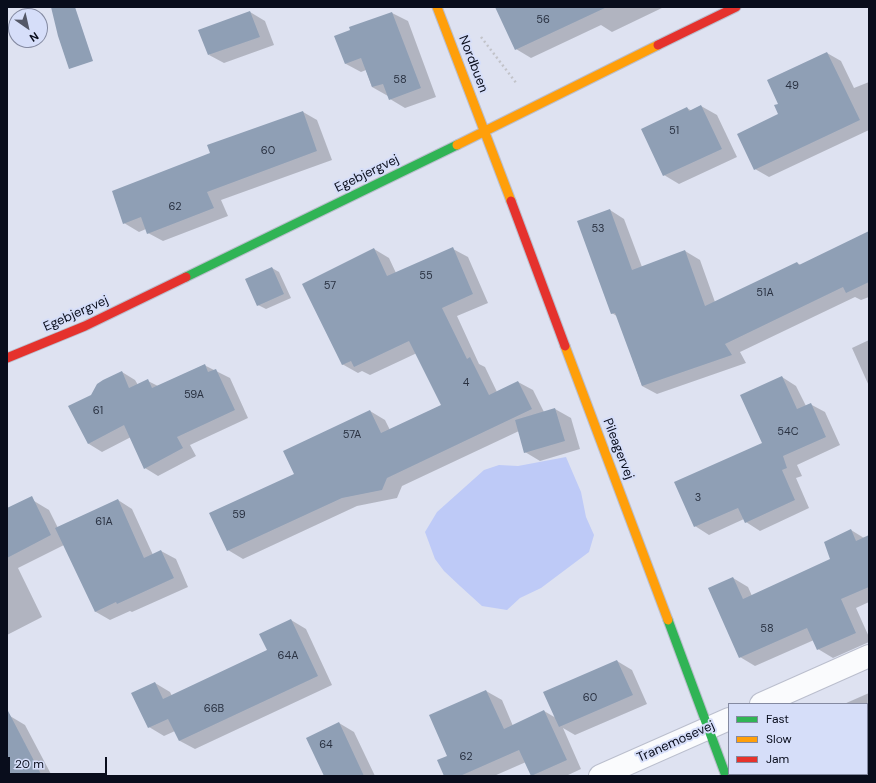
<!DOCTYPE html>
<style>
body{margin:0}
#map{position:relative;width:876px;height:783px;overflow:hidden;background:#dee2f1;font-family:"DM Sans",sans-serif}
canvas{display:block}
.frame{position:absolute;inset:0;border:8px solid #090d1c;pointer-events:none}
.legend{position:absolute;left:728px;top:703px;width:140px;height:72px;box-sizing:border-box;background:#d6def9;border:1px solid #848aa1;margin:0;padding:5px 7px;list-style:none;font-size:12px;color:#090d1c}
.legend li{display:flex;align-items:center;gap:8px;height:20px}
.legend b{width:20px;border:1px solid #848aa1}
.north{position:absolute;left:8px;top:8px;width:40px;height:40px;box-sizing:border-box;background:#d6def9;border:1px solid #848aa1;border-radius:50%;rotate:146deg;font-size:11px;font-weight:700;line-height:16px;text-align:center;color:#090d1c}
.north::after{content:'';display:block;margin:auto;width:14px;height:18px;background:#545867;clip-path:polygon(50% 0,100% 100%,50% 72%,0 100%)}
.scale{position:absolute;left:8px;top:757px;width:99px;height:18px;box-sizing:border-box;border:2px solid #090d1c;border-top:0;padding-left:5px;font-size:12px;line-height:14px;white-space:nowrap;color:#090d1c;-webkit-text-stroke:3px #d6def9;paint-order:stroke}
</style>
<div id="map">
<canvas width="876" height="783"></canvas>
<div class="frame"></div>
<ul class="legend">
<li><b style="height:5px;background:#30b455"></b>Fast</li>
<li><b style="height:5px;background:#ff9f0a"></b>Slow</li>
<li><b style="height:5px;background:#e5322d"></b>Jam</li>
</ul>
<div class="north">N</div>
<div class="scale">20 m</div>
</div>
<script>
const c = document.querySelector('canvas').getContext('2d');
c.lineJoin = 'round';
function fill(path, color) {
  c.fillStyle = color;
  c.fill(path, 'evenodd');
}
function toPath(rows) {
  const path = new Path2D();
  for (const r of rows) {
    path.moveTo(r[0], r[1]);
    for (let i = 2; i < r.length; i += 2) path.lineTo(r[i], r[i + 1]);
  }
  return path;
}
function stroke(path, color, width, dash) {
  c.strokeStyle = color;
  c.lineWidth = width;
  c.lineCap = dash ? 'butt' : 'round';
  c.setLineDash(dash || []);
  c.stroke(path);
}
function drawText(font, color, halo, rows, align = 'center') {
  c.font = font + ' "DM Sans",sans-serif';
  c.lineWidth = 4;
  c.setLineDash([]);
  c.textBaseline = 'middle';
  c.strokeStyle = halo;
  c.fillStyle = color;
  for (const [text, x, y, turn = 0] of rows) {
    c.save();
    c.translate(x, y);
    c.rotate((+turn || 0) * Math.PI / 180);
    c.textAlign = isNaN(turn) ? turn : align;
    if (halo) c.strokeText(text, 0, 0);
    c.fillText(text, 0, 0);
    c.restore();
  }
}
fill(toPath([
 [566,457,581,492,586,517,594,535,589,552,541,588,520,598,507,610,482,606,460,586,444,571,435,559,425,532,437,512,484,470,499,465,518,466]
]), '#becaf7');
fill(toPath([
 [496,7,664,7,612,32,601,25,531,58,516,49],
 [250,12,265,21,274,45,224,63,209,55],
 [392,13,408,21,436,97,405,108,390,99,388,96,372,87,366,70,361,72,346,64,351,31,351,28],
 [827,53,841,61,854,88,869,82,869,130,769,177,755,169,780,115,780,104],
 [701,106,717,115,737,157,679,184,664,175,687,108,692,111],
 [303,112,317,120,332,160,221,200,228,216,163,241,148,233,146,229,139,232,124,223,212,154],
 [610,210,624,219,642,267,685,251,700,260,715,302,797,263,801,265,869,233,869,297,861,300,855,297,740,352,746,363,657,394,642,386,618,317,612,313],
 [374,249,389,258,396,273,453,249,468,257,488,303,457,316,479,364,485,367,497,392,518,382,533,390,544,412,555,409,571,418,580,449,540,461,525,452,519,431,402,486,397,498,357,506,243,559,228,550,295,474,370,411,385,420,390,430,442,405,417,353,370,375,362,371,358,373,342,364],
 [272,268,279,272,291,298,266,309,258,305],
 [869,340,869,386,852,348],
 [204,365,230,378,248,418,190,445,196,456,158,476,145,468,131,437,102,452,89,444,70,406,92,396,122,372,135,380,138,385,148,381,158,386],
 [782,377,796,386,806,406,810,404,825,412,840,445,797,465,802,476,796,478,809,508,760,531,746,522,744,519,709,535,695,526,764,444],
 [118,500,132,509,153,555,161,551,176,559,188,587,132,612,130,611,110,620,96,612,64,545,18,568,42,617,7,635,7,515,34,501,49,510,58,528],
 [851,530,864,538,869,536,869,602,856,608,869,637,869,642,833,658,818,649,814,640,755,666,740,657,733,578,748,587,752,596,832,560],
 [291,620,306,629,332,685,195,749,180,741,175,731,164,736,149,727,155,683,170,692,172,696,268,650],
 [617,661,632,670,647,704,575,735,563,728,581,769,566,776,533,776,532,775,526,762,494,776,446,776,448,756,486,691,502,700,513,726,544,711,556,718],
 [869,693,869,751,867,752,867,704,844,704],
 [10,716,25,725,52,776,7,776,7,718],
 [339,723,354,732,375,776,325,776],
 [819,774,833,774,836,776,815,776]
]), '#0003');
fill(toPath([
 [51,7,75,7,93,61,69,69,58,36],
 [495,7,607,7,515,50],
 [250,11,260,37,208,55,198,30],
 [392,12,421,88,389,100,383,84,372,87,361,58,345,64,334,36,350,30,349,27],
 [827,52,860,120,754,170,737,134,778,114,774,105,778,104,767,80],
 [701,105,722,149,663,176,641,129,687,107,689,111],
 [303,111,317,151,207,192,214,208,147,234,141,217,123,224,112,191,210,153,207,145],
 [610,209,632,270,685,250,705,306,797,262,799,265,869,231,869,282,846,293,843,287,725,344,732,355,642,386,615,313,611,314,577,221],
 [453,247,473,294,442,308,467,359,470,357,489,395,518,381,532,409,387,478,382,490,342,498,227,551,209,513,294,474,283,451,370,410,381,433,441,405,409,341,354,367,351,361,342,365,302,284,374,248,387,276],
 [272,267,284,294,257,306,245,279],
 [205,364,208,372,216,369,235,410,177,437,183,448,144,469,124,425,88,444,68,406,91,395,97,384,103,380,122,371,129,388,148,379,152,388],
 [782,376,797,409,811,403,826,437,783,456,787,468,782,470,795,500,745,523,738,508,694,527,674,482,762,443,740,395],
 [555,408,565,441,524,453,515,420],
 [32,496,51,535,7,558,7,508],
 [118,499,144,558,161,550,174,578,117,604,116,602,95,612,55,528],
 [851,529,856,541,869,535,869,587,841,599,856,633,817,650,807,628,739,658,708,588,733,577,743,599,830,559,824,542],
 [291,619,318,676,179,741,168,719,148,728,131,693,155,682,163,699,267,650,259,634],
 [617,660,633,695,559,727,543,692],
 [486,690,504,729,544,710,567,760,531,776,519,750,460,776,444,776,437,760,447,756,429,715],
 [7,709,42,776,7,776],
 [339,722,364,776,324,776,306,738]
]), '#8f9fb5');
const street = toPath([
 [761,704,869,656],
 [600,776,729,719]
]);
const fast = toPath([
 [186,277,457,145],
 [668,620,726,776]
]);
const slow = toPath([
 [437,7,511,201],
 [457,145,658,45],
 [565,346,668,620]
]);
const jam = toPath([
 [658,45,736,7],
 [511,201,565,346],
 [7,358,85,326,186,277]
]);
stroke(street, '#babecd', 24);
stroke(fast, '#babecd', 11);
stroke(slow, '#babecd', 11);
stroke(jam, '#babecd', 11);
stroke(toPath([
 [481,37,517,84]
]), '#c2c3c9', 2.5, [2, 3]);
stroke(street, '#fafbfd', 22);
stroke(fast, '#30b455', 9);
stroke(slow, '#ff9f0a', 9);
stroke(jam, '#e5322d', 9);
drawText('11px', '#2a3242', null, [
 ["56",543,20],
 ["58",400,80],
 ["49",792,86],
 ["51",674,131],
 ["60",268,151],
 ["62",175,207],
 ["53",598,229],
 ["55",426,276],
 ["57",330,286],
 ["51A",765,293],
 ["4",466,383],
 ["59A",194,395],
 ["61",98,411],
 ["54C",788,432],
 ["57A",352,435],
 ["3",698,498],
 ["59",239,515],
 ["61A",104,522],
 ["58",767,629],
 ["64A",288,656],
 ["60",590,698],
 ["66B",214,709],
 ["64",326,745],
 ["62",466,757]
]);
drawText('13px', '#090d1c', '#d6def9', [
 ["Nordbuen",473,64,69],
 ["Egebjergvej",367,174,-26],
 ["Egebjergvej",76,314,-24],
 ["Pileagervej",618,449,69],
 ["Tranemosevej",676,742,-24]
]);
</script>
